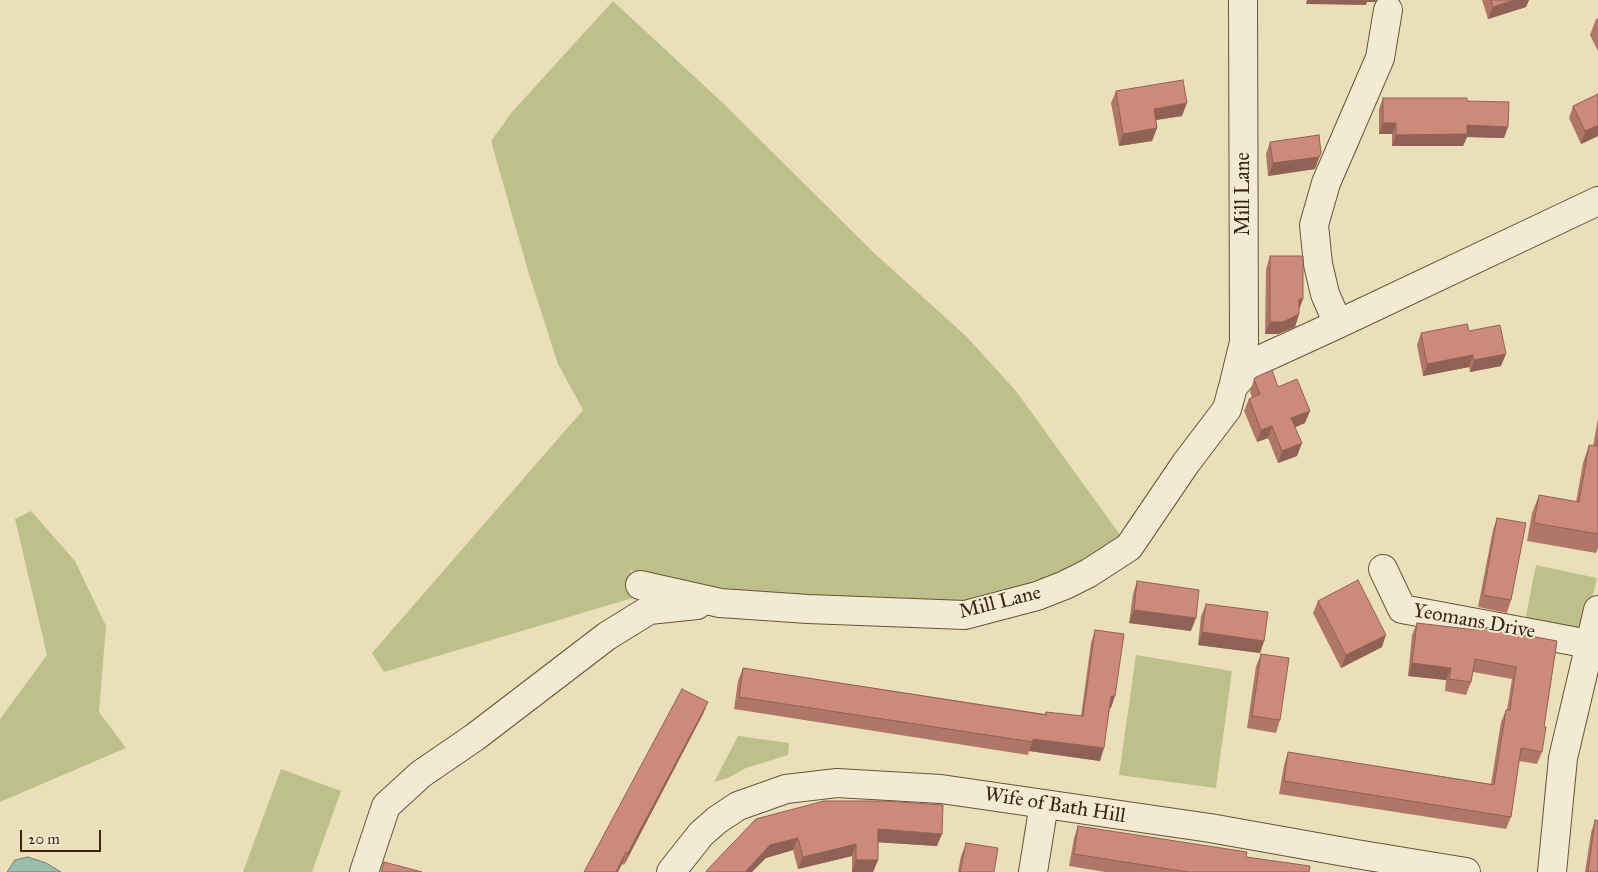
<!DOCTYPE html>
<style>
body{margin:0}
#map{position:relative;width:1598px;height:872px;overflow:hidden;background:#ebdfba;font-family:"IM FELL Great Primer",serif}
canvas{display:block}
.scale{position:absolute;left:20px;top:830px;width:81px;height:22px;box-sizing:border-box;border:2px solid #39260f;border-top:0;padding-left:6px;font-size:15px;line-height:18px;white-space:nowrap;color:#39260f;-webkit-text-stroke:4px #f2ead2;paint-order:stroke}
</style>
<div id="map">
<canvas width="1598" height="872"></canvas>
<div class="scale">20 m</div>
</div>
<script>
const c = document.querySelector('canvas').getContext('2d');
c.lineJoin = 'round';
function fill(path, color) {
  c.fillStyle = color;
  c.fill(path, 'evenodd');
}
function toPath(rows) {
  const path = new Path2D();
  for (const r of rows) {
    path.moveTo(r[0], r[1]);
    for (let i = 2; i < r.length; i += 2) path.lineTo(r[i], r[i + 1]);
  }
  return path;
}
function stroke(path, color, width, dash) {
  c.strokeStyle = color;
  c.lineWidth = width;
  c.lineCap = dash ? 'butt' : 'round';
  c.setLineDash(dash || []);
  c.stroke(path);
}
function drawText(font, color, halo, rows, align = 'center') {
  c.font = font + ' "IM FELL Great Primer",serif';
  c.lineWidth = 4;
  c.setLineDash([]);
  c.textBaseline = 'middle';
  c.strokeStyle = halo;
  c.fillStyle = color;
  for (const [text, x, y, turn = 0] of rows) {
    c.save();
    c.translate(x, y);
    c.rotate((+turn || 0) * Math.PI / 180);
    c.textAlign = isNaN(turn) ? turn : align;
    if (halo) c.strokeText(text, 0, 0);
    c.fillText(text, 0, 0);
    c.restore();
  }
}
fill(toPath([
 [613,1,725,105,873,252,967,337,1016,391,1123,539,1064,578,961,606,732,592,629,570,646,594,384,672,372,653,583,410,558,364,528,271,491,141,512,112],
 [31,511,75,561,106,626,99,712,126,748,0,802,0,719,47,655,15,519],
 [1536,565,1597,578,1582,638,1524,626],
 [1136,655,1232,671,1216,788,1119,775],
 [738,736,789,743,788,755,746,768,728,778,714,782],
 [281,769,341,791,312,872,243,872]
]), '#bdc08b');
const water = toPath([
 [28,857,46,863,61,872,7,872,15,860,28,857]
]);
fill(water, '#99bdac');
stroke(water, '#73816d', 1);
const minor = toPath([
 [1338,324,1325,294,1318,264,1314,225,1326,183,1380,58,1388,10],
 [1234,383,1244,342,1243,0],
 [1383,569,1402,609,1589,644],
 [640,585,720,603,808,609,965,615,1037,596,1065,585,1089,573,1129,547,1186,463,1227,409,1233,387,1253,363,1338,324,1598,201],
 [364,872,386,806,421,774,475,737,607,636,649,610,697,605],
 [671,872,701,834,717,820,738,806,786,789,837,783,941,789,1210,828,1356,854,1466,872],
 [1033,872,1044,804],
 [1552,872,1563,758,1598,610]
]);
stroke(minor, '#66543a', 30);
stroke(minor, '#f2ead2', 28);
fill(toPath([
 [1482,0,1529,0,1526,7,1488,19],
 [1598,18,1598,51,1590,35,1596,19],
 [1116,91,1182,116,1156,120,1157,128,1152,141,1119,146,1111,103],
 [1383,98,1467,101,1504,138,1467,137,1463,146,1392,146,1392,134,1379,134,1379,109],
 [1573,106,1598,136,1581,144,1569,118],
 [1270,142,1315,169,1268,176,1266,154],
 [1270,256,1303,299,1299,309,1299,314,1295,327,1278,334,1265,334,1266,269],
 [1469,331,1501,366,1470,372,1469,367,1423,376,1417,345,1421,333],
 [1254,379,1278,387,1305,423,1295,427,1297,456,1278,463,1268,438,1257,442,1244,411,1249,399,1252,397,1250,392],
 [1598,418,1598,548,1596,553,1527,541,1532,513,1539,495,1576,502,1583,463,1589,445,1593,446],
 [1497,518,1511,600,1507,613,1478,607,1493,530],
 [1137,581,1191,631,1129,623,1133,594],
 [1318,601,1382,647,1341,668,1313,613],
 [1206,604,1264,641,1260,653,1198,645,1201,616],
 [1417,623,1476,630,1477,626,1557,641,1544,727,1542,752,1537,764,1519,761,1511,817,1506,829,1279,794,1284,765,1288,752,1491,784,1501,722,1506,710,1507,710,1512,679,1473,672,1471,682,1466,695,1445,691,1446,680,1408,676,1412,635],
 [1095,630,1111,708,1110,708,1100,761,1029,751,1028,755,734,709,738,681,743,668,1045,714,1046,712,1081,716,1091,643],
 [1261,654,1280,720,1276,733,1247,728,1256,666],
 [708,702,703,714,624,865,622,864,584,872],
 [824,801,937,846,878,842,878,860,873,872,852,872,852,856,798,869,793,850,766,858,706,872],
 [1595,820,1598,872,1585,872,1591,833],
 [1078,826,1246,857,1309,872,1105,872,1069,866,1074,838],
 [966,843,994,872,958,872,961,856]
]), '#b07769');
fill(toPath([
 [1307,0,1377,0,1375,2,1367,2,1366,5,1306,4],
 [1514,0,1529,0,1526,7,1488,19,1493,7],
 [1187,103,1182,116,1149,121,1154,109],
 [1383,123,1396,123,1392,134,1379,134],
 [1467,125,1508,127,1504,138,1467,137,1463,146,1392,146,1396,135],
 [1598,125,1598,136,1581,144,1585,131],
 [1157,128,1152,141,1119,146,1123,134],
 [1321,153,1315,169,1268,176,1273,163],
 [1299,299,1303,299,1298,312],
 [1299,314,1295,327,1278,334,1265,334,1270,322],
 [1506,354,1501,366,1470,372,1474,360],
 [1473,355,1469,367,1423,376,1427,364],
 [1310,411,1305,423,1287,431,1291,418],
 [1272,426,1268,438,1257,442,1261,430],
 [1302,443,1297,456,1278,463,1282,451],
 [1134,610,1196,618,1191,631,1129,623],
 [1202,632,1264,641,1260,653,1198,645],
 [1386,635,1382,647,1341,668,1346,655],
 [1412,663,1451,668,1446,680,1408,676],
 [1111,696,1115,696,1111,708,1107,708],
 [708,702,703,714,624,865,628,853],
 [1033,739,1104,748,1100,761,1029,751],
 [878,829,942,834,937,846,873,842],
 [798,838,793,850,766,858,752,872,745,872,770,845],
 [856,844,852,856,798,869,803,857],
 [626,852,622,864,618,872,616,872],
 [856,860,878,860,873,872,852,872]
]), '#906155');
const building = toPath([
 [1491,0,1514,0,1493,7,1491,0],
 [1183,80,1187,103,1154,109,1157,128,1123,134,1116,91,1183,80],
 [1598,94,1598,125,1585,131,1573,106,1598,94],
 [1383,98,1467,98,1467,101,1509,102,1508,127,1467,125,1467,134,1396,135,1396,123,1383,123,1383,98],
 [1319,135,1321,153,1319,157,1273,163,1270,142,1319,135],
 [1270,256,1303,256,1303,299,1299,299,1299,314,1283,322,1270,322,1270,256],
 [1467,324,1469,331,1500,325,1506,354,1474,360,1473,355,1427,364,1421,333,1467,324],
 [1272,370,1278,387,1297,379,1310,411,1291,418,1302,443,1282,451,1272,426,1261,430,1249,399,1260,394,1254,379,1256,377,1272,370],
 [1598,438,1598,534,1534,523,1539,495,1579,502,1589,445,1597,446,1598,438],
 [1497,518,1526,523,1511,600,1483,595,1497,518],
 [1358,580,1386,635,1346,655,1318,601,1358,580],
 [1137,581,1199,590,1196,618,1134,610,1137,581],
 [1206,604,1268,612,1264,641,1202,632,1206,604],
 [1417,623,1476,630,1477,626,1557,641,1544,727,1546,727,1542,752,1521,748,1511,817,1284,781,1288,752,1494,785,1506,710,1510,710,1516,667,1475,659,1471,682,1449,679,1451,668,1412,663,1417,623],
 [1095,630,1124,634,1115,696,1111,696,1104,748,1033,739,1033,742,739,697,743,668,1046,715,1046,712,1083,716,1095,630],
 [1261,654,1289,658,1280,720,1252,716,1261,654],
 [682,689,708,702,628,853,626,852,616,872,584,872,682,689],
 [824,801,885,801,943,805,942,834,878,829,878,860,856,860,856,844,803,857,798,838,770,845,745,872,706,872,708,869,756,819,824,801],
 [1595,820,1598,821,1598,872,1588,872,1595,820],
 [1078,826,1247,852,1246,857,1310,866,1309,872,1188,872,1074,854,1078,826],
 [966,843,998,848,994,872,960,872,966,843],
 [384,862,422,872,381,872,384,862]
]);
fill(building, '#cd8a7a');
stroke(building, '#906155', 1);
drawText('20px', '#39260f', '#f2ead2', [
 ["Mill Lane",1244,194,-90],
 ["Mill Lane",1000,603,-14],
 ["Yeomans Drive",1474,622,10],
 ["Wife of Bath Hill",1055,806,9]
]);
</script>
